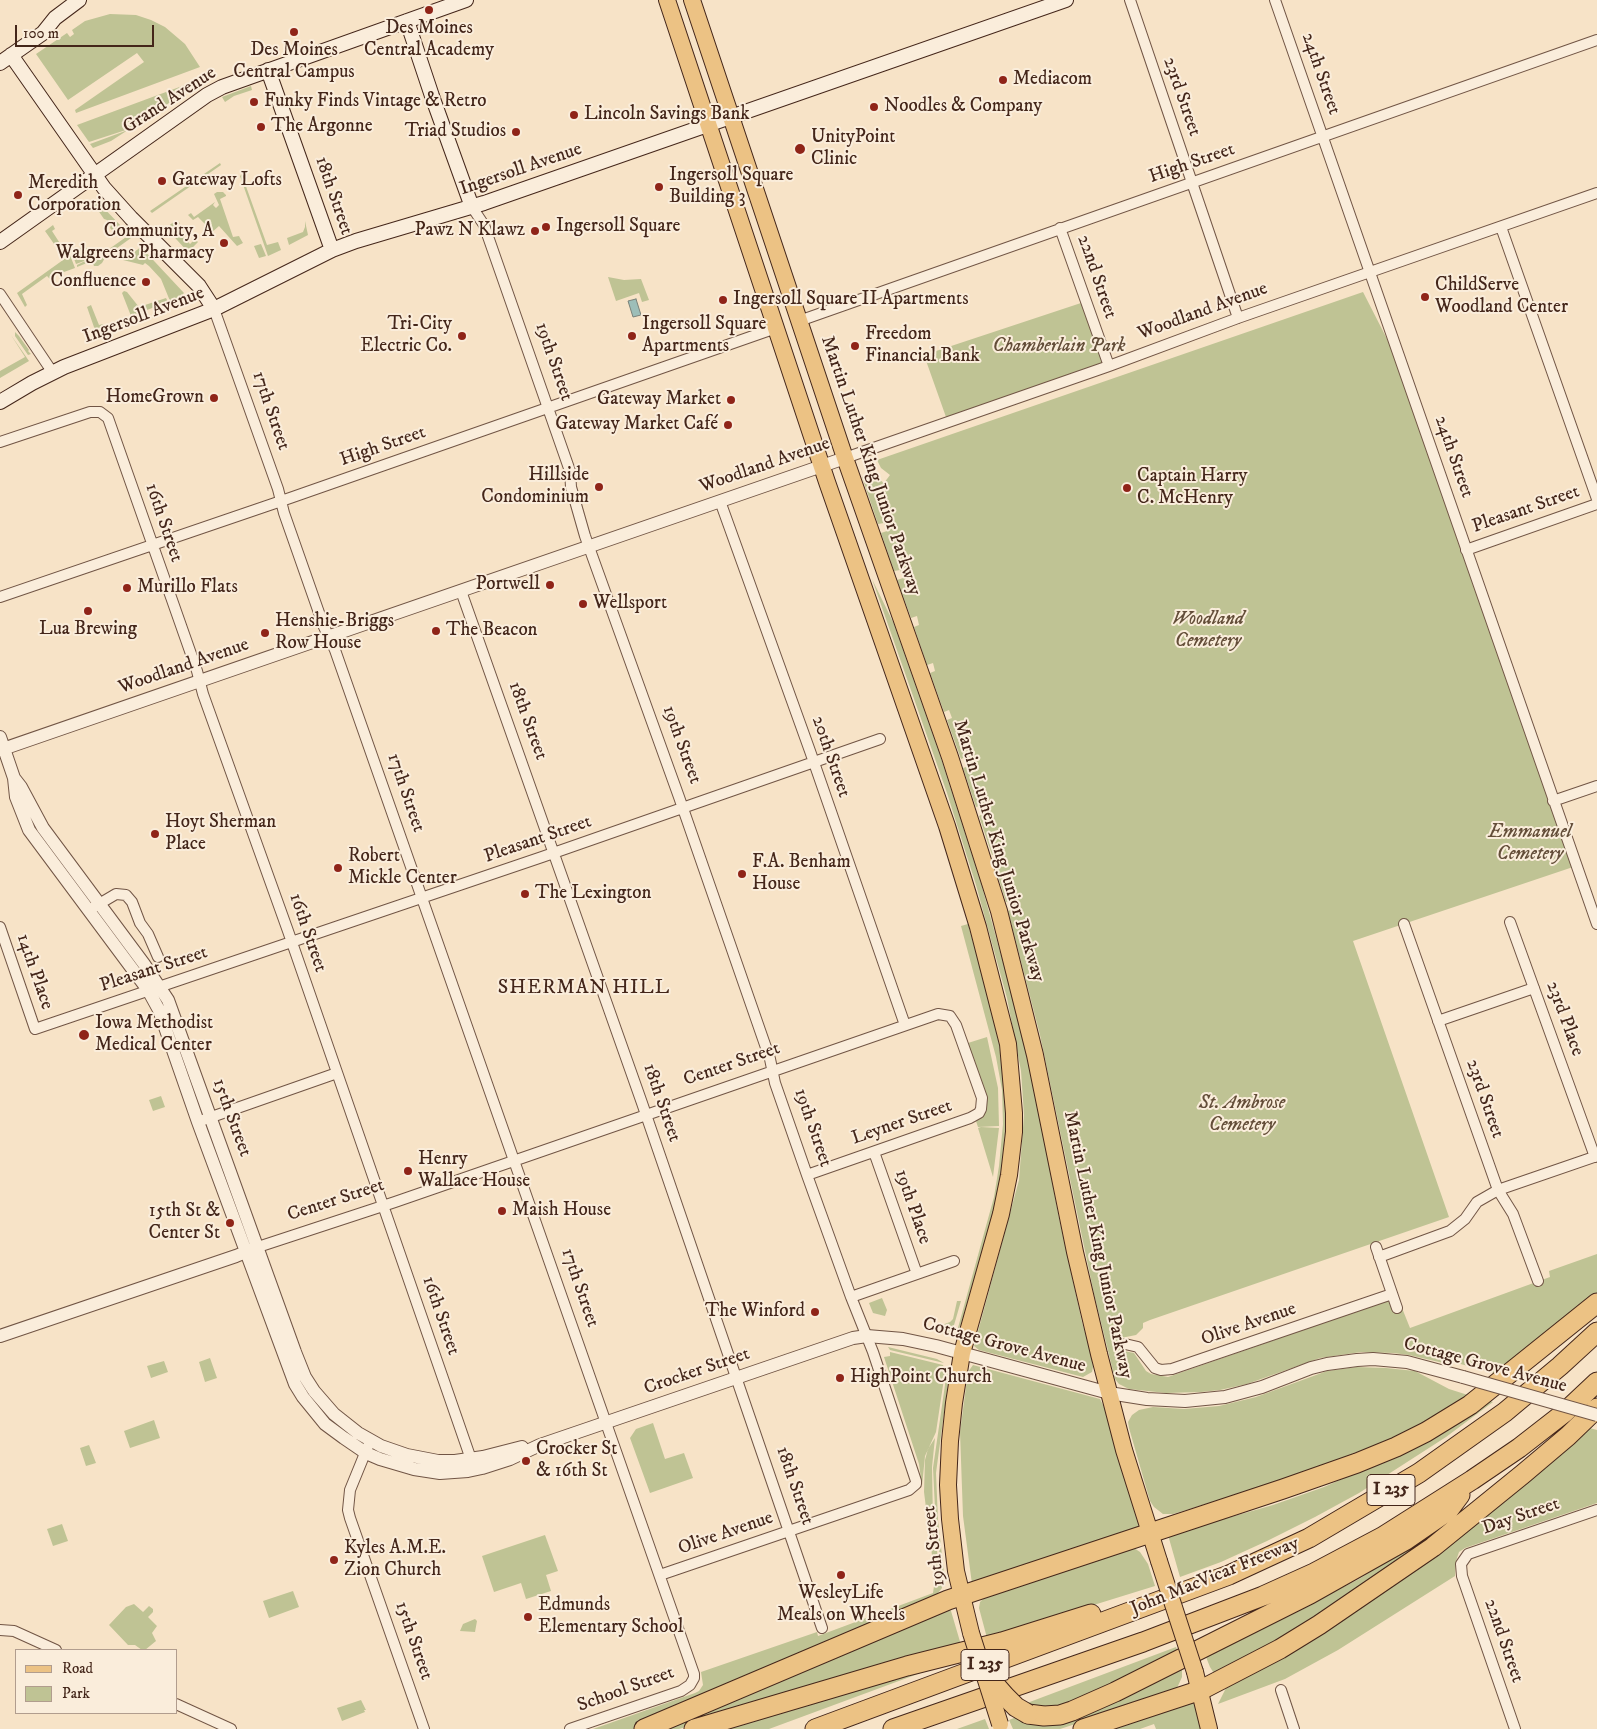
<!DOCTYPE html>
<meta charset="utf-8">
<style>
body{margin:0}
#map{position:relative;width:1597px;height:1729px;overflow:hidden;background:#f7e3c7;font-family:"IM FELL DW Pica",serif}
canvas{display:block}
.legend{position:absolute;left:15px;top:1649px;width:162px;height:65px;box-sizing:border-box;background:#faeddb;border:1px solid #b19d8e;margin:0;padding:6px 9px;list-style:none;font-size:15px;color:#44261a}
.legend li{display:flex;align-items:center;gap:10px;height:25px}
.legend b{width:25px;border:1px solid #b19d8e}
.scale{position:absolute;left:15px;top:25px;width:139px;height:22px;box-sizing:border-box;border:2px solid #44261a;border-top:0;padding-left:6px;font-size:15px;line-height:18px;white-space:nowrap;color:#44261a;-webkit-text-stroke:4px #faeddb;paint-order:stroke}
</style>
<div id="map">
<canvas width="1597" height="1729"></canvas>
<ul class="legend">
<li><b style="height:6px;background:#ecc284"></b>Road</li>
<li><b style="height:14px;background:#bfc394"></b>Park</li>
</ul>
<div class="scale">100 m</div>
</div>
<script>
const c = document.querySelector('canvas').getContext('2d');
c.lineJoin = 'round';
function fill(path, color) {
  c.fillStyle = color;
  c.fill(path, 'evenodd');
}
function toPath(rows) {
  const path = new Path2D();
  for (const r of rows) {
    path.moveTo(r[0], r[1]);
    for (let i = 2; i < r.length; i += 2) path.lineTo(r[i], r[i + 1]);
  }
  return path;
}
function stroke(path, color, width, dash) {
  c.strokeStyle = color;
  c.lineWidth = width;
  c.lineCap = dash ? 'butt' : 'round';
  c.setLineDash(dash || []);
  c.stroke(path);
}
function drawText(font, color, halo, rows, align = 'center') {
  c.font = font + ' "IM FELL DW Pica",serif';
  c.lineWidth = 4;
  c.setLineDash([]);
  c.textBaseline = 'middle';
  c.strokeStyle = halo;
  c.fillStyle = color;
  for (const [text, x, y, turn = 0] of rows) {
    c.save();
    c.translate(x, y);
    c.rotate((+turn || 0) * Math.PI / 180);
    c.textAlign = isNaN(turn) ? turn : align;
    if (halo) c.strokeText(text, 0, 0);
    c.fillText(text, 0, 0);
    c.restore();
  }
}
fill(toPath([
 [110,14,136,15,151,20,165,27,185,44,200,67,76,113,75,110,144,62,137,53,68,100,36,54,67,33,70,37,74,34,72,30,85,21],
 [201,79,202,81,132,128,89,142,77,125],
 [251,86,252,90,234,96,225,102,222,97],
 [128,130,111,141,93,148,90,144],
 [220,163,221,165,152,213,150,211],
 [243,173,245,177,243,178,267,245,278,242,281,250,268,256,240,176],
 [217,192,223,192,226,195,226,196,220,199,233,237,239,236,240,238,243,243,237,246,219,226,210,234,209,233,207,235,204,232,208,227,198,217,193,220,188,215,191,213,194,217,215,202,213,205,216,208,219,205,214,194],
 [94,201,98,202,121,226,113,231,110,228,111,225,107,220,104,219,93,203],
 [176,220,180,223,176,228,190,244,195,239,198,242,188,252,166,228],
 [305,221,308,235,289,245,287,238,303,232,305,227],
 [53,225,55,229,52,231,63,248,59,251,45,231],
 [129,235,131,238,106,256,102,263,98,266,94,266,92,261,77,267,77,265,87,260,76,264,73,256,79,251,78,249,82,247,87,248,96,261,103,256,102,254],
 [261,244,266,256,259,258,254,246],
 [141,247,184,293,179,298,170,301,161,279,149,266,145,263,143,265,123,260],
 [70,255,75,268,53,276,55,282,54,283,47,276,22,294,27,305,25,307,17,293],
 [608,277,624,280,641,279,649,300,642,302,639,293,616,301],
 [124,291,127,292,139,307,166,298,168,302,131,316,122,293],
 [1363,292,1408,380,1576,866,1353,941,1449,1217,1150,1320,1143,1323,1143,1328,1136,1335,1121,1338,1124,1351,1134,1353,1146,1371,1151,1374,1168,1377,1389,1300,1393,1312,1402,1308,1410,1328,1550,1277,1549,1271,1597,1254,1597,1297,1502,1375,1453,1362,1452,1365,1409,1355,1393,1353,1361,1352,1320,1358,1247,1384,1220,1390,1201,1392,1166,1393,1129,1389,1119,1384,1115,1379,1094,1294,1040,1035,1008,911,1013,909,1011,901,1006,902,994,864,1000,862,997,853,992,855,979,816,985,813,982,805,976,807,963,768,969,766,966,757,961,759,947,720,952,718,949,710,944,712,930,673,935,671,933,663,927,665,914,627,919,625,917,616,911,618,897,580,903,578,900,570,894,571,881,533,887,531,884,523,878,524,862,477,873,473,874,476,884,483,890,475,881,468,877,460],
 [1084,302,1109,366,946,417,924,355],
 [91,305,99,325,103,324,104,326,95,330,87,307],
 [15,332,19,336,29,350,28,351,31,354,28,355,15,336],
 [11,335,29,361,0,378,0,371,25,357],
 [872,579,894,624,939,752,981,883,1009,984,1032,1076,1059,1218,1082,1322,1092,1357,1093,1367,1092,1372,1083,1377,979,1350,974,1346,1019,1180,1024,1115,1021,1071,1007,998,976,885,947,793],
 [968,924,984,982,999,1044,1006,1101,1006,1123,1002,1167,994,1209,961,1324,956,1335,994,1197,999,1166,1003,1124,1002,1090,996,1057,961,926],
 [987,1037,998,1088,999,1126,978,1127,976,1121,984,1114,987,1101,968,1043],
 [161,1096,165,1107,153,1111,149,1100],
 [981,1127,999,1128,993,1177,978,1128],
 [882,1298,887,1310,885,1316,873,1313,869,1303],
 [957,1301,961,1301,952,1332,947,1335,940,1333,942,1325,950,1322,953,1319],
 [888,1347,937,1359,944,1363,890,1350],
 [890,1352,943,1365,944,1368,941,1371,945,1372,936,1432,925,1456,922,1486,919,1464,884,1357,890,1356],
 [210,1358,217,1378,205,1382,199,1362],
 [164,1361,168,1372,151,1378,147,1366],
 [973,1365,1100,1399,1105,1409,1139,1523,1138,1528,972,1584,963,1516,960,1432,968,1372],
 [1356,1367,1386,1368,1415,1371,1449,1389,1471,1396,1394,1442,1354,1453,1315,1471,1173,1514,1163,1514,1154,1507,1150,1501,1129,1428,1128,1422,1132,1415,1139,1410,1153,1407,1184,1409,1219,1406,1256,1397,1327,1371],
 [948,1369,949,1376,936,1473,938,1520,944,1573,944,1584,936,1529,933,1468,947,1371],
 [1486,1400,1493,1402,1446,1437,1359,1493,1315,1517,1267,1541,1221,1562,1180,1577,1168,1535,1273,1505,1324,1487,1371,1466],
 [154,1420,160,1438,130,1448,124,1431],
 [653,1423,665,1459,684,1453,693,1478,650,1493,630,1438,636,1429],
 [1586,1427,1597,1430,1597,1503,1465,1548,1459,1552,1456,1561,1455,1576,1338,1650,1285,1679,1218,1704,1226,1688],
 [935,1438,932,1467,933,1521,942,1588,934,1598,635,1729,593,1729,695,1693,699,1691,703,1685,701,1672,817,1632,818,1636,933,1593,935,1579,924,1492,925,1460,928,1449],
 [89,1445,96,1463,86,1466,80,1448],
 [1462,1514,1445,1530,1314,1621,1215,1675,1210,1667,1206,1657,1359,1579],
 [62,1524,68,1541,53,1546,47,1529],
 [545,1535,558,1571,546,1575,551,1591,526,1599,521,1583,494,1592,482,1556],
 [1134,1548,1140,1552,1148,1564,1155,1586,987,1638,979,1608,980,1602,987,1595],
 [293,1591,299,1607,269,1618,263,1601],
 [134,1604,143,1612,149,1606,153,1609,153,1612,148,1617,157,1626,152,1633,156,1641,145,1650,142,1650,135,1645,128,1645,109,1625,126,1607],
 [947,1607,951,1611,961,1645,679,1729,667,1729],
 [475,1619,477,1621,475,1632,460,1631,463,1624],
 [1176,1647,1178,1652,1059,1709,1035,1707,1027,1703],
 [933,1665,934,1668,769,1729,719,1729],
 [1182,1669,1182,1677,1177,1688,1168,1694,1060,1729,1013,1729,1009,1720,1019,1716,1059,1723,1077,1720],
 [361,1700,366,1710,364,1710,365,1712,342,1721,337,1708],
 [1194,1700,1201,1729,1156,1729,1154,1724,1140,1729,1103,1729],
 [985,1719,989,1729,957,1729]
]), '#bfc394');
const water = toPath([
 [636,299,641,315,633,317,628,301,636,299]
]);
fill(water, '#9dbeb8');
stroke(water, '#798179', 1);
const minor = toPath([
 [1130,0,1238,318],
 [1275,0,1597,924],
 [472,207,484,225,570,471,571,487,585,536,679,797,770,1059,775,1083,807,1175,851,1297,873,1352,916,1481,916,1484,909,1490,660,1575],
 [1501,227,1597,499],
 [1060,228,1109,366],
 [0,294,53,373],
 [214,309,278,489,284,513,324,627,335,650,694,1674,694,1678,690,1685,681,1691,570,1729],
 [799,321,1597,40],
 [0,442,90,412,100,412,108,418,197,671,203,694,288,931,473,1465],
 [845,458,1109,366,1238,318,1597,193],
 [720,501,810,751,905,1025],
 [1466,550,1597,504],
 [461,591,642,1103,822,1628],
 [0,597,290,498,776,328],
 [1553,801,1597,786],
 [94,907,116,894,126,895,132,902,140,923,148,934,158,957],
 [1510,922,1595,1157],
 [1404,924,1498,1190,1513,1214,1538,1281],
 [0,927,35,1029,542,857,880,739],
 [1438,1021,1534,988],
 [203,1120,337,1073],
 [874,1152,917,1274],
 [258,1247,395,1202,938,1014,950,1016,956,1025,982,1098,981,1109,979,1113,970,1118,807,1175],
 [1376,1247,1397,1308],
 [1379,1257,1450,1231,1465,1219,1477,1202,1498,1190,1597,1156],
 [851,1297,954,1261],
 [1125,1344,1138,1347,1155,1368,1161,1370,1172,1369,1392,1294],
 [368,1446,350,1490,348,1510,350,1518,424,1729],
 [0,1630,14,1631,56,1650],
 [1281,1690,1294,1729],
 [176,1704,231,1729],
 [1515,1729,1462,1576,1461,1564,1468,1554,1597,1510]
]);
const tertiary = toPath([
 [0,737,14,778,21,787,43,828,144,964,168,1000,295,1352,305,1377,314,1391,334,1414,358,1433,381,1446,407,1455,438,1461,455,1461,483,1457,522,1447],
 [0,750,845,458],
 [14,778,16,797,29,830,148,990,159,1010,198,1122,295,1384,303,1397,325,1424,344,1438,366,1453,380,1459,414,1469,440,1473,468,1471,482,1468,510,1459,540,1445,853,1338,867,1336,903,1339,936,1346,1109,1393,1147,1399,1185,1401,1225,1397,1262,1387,1311,1368,1327,1364,1357,1360,1373,1359,1407,1362,1463,1377],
 [0,1336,236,1256,253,1249]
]);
const secondary = toPath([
 [407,21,432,96,472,207],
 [11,55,104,188,131,218,199,286,214,309],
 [0,63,43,33,55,18,79,0],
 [268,70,332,250],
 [0,242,207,95,222,87,466,0],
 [0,402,32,383,64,367,214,309,332,250,356,241,484,203,1066,0]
]);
const primary = toPath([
 [667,0,827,482,947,826,978,927,1008,1044,1014,1113,1014,1132,1009,1175,1001,1214,962,1353,954,1403,950,1441,948,1485,950,1519,956,1571,971,1633],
 [692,0,845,458,950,757,999,911,1035,1055,1075,1252,1099,1354,1124,1450,1159,1561],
 [1195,1672,1209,1729]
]);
const motorway = toPath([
 [1028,1714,1044,1716,1060,1715,1072,1711,1115,1692,1310,1594,1406,1540,1448,1511,1460,1495],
 [644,1729,948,1600,1283,1489,1357,1463,1396,1447,1426,1432,1470,1405,1597,1303],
 [694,1729,907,1666,1002,1642,1091,1614],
 [815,1729,1229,1575,1309,1538,1419,1473,1505,1412,1560,1366,1597,1332],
 [893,1729,1143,1642,1263,1596,1314,1573,1382,1537,1472,1480,1519,1448,1564,1413,1597,1382],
 [1083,1729,1201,1690,1280,1649,1319,1625,1433,1547,1523,1474,1568,1436,1597,1408]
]);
stroke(minor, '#715545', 12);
stroke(tertiary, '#715545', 14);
stroke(secondary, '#44261a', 16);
stroke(primary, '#44261a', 18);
stroke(motorway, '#44261a', 21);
stroke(minor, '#faeddb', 10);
stroke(tertiary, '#faeddb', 12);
stroke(secondary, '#faeddb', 14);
stroke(primary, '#ecc284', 16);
stroke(motorway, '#ecc284', 19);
const tertiaryBridge = toPath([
 [1463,1377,1597,1415]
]);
const primaryBridge = toPath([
 [1159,1561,1195,1672],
 [971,1633,1000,1724]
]);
const motorwayBridge = toPath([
 [976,1654,991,1680,1005,1696,1016,1707,1028,1714]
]);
stroke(tertiaryBridge, '#715545', 14, []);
stroke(primaryBridge, '#44261a', 18, []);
stroke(motorwayBridge, '#44261a', 21, []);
stroke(tertiaryBridge, '#faeddb', 12);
stroke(primaryBridge, '#ecc284', 16);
stroke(motorwayBridge, '#ecc284', 19);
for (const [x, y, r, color] of [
 [429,10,5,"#8f2418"],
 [294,32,5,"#8f2418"],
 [1003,80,5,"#8f2418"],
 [254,102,5,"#8f2418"],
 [874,107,5,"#8f2418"],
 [574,115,5,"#8f2418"],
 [261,127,5,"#8f2418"],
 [516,132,5,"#8f2418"],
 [800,149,6,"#8f2418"],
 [162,181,5,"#8f2418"],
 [659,187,5,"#8f2418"],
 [18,195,5,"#8f2418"],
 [546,227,5,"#8f2418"],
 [535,231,5,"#8f2418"],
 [224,243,5,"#8f2418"],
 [146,282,5,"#8f2418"],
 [1425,297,5,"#8f2418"],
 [723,300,5,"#8f2418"],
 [462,336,5,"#8f2418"],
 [632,336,5,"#8f2418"],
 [855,346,5,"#8f2418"],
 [214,398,5,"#8f2418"],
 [731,400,5,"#8f2418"],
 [728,425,5,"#8f2418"],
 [599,487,5,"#8f2418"],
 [1127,488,5,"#8f2418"],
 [550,585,5,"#8f2418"],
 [127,588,5,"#8f2418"],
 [583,604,5,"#8f2418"],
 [88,611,5,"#8f2418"],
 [436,631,5,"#8f2418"],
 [265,633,5,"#8f2418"],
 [155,834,5,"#8f2418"],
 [338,868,5,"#8f2418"],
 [742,874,5,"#8f2418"],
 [525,894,5,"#8f2418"],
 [84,1035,6,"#8f2418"],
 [408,1171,5,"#8f2418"],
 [502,1211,5,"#8f2418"],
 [230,1223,5,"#8f2418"],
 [815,1312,5,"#8f2418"],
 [840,1378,5,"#8f2418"],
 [526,1461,5,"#8f2418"],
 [334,1560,5,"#8f2418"],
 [841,1575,5,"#8f2418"],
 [528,1617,5,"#8f2418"]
]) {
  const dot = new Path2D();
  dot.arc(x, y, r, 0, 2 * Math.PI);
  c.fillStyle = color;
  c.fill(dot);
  stroke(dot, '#faeddb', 2);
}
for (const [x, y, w] of [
 [1391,1490,48],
 [985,1665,48]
]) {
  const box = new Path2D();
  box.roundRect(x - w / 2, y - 15.5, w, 31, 4);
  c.fillStyle = '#faeddb';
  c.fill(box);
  stroke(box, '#44261a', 1);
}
drawText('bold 18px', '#44261a', null, [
 ["I 235",1391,1490],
 ["I 235",985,1665]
]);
drawText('19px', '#44261a', '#faeddb', [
 ["Des Moines",429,29,"center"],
 ["Central Academy",429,51,"center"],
 ["Des Moines",294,51,"center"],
 ["Central Campus",294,73,"center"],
 ["Mediacom",1013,80],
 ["Funky Finds Vintage & Retro",264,102],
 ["Noodles & Company",884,107],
 ["Lincoln Savings Bank",584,115],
 ["The Argonne",271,127],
 ["Triad Studios",506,132,"right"],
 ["UnityPoint",811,138],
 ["Clinic",811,160],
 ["Ingersoll Square",669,176],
 ["Building 3",669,198],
 ["Gateway Lofts",172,181],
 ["Meredith",28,184],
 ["Corporation",28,206],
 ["Ingersoll Square",556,227],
 ["Pawz N Klawz",525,231,"right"],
 ["Community, A",214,232,"right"],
 ["Walgreens Pharmacy",214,254,"right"],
 ["Confluence",136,282,"right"],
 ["ChildServe",1435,286],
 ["Woodland Center",1435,308],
 ["Ingersoll Square II Apartments",733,300],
 ["Tri-City",452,325,"right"],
 ["Electric Co.",452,347,"right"],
 ["Ingersoll Square",642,325],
 ["Apartments",642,347],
 ["Freedom",865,335],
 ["Financial Bank",865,357],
 ["HomeGrown",204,398,"right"],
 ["Gateway Market",721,400,"right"],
 ["Gateway Market Café",718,425,"right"],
 ["Hillside",589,476,"right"],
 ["Condominium",589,498,"right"],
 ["Captain Harry",1137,477],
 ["C. McHenry",1137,499],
 ["Portwell",540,585,"right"],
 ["Murillo Flats",137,588],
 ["Wellsport",593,604],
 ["Henshie-Briggs",275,622],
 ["Row House",275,644],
 ["Lua Brewing",88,630,"center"],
 ["The Beacon",446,631],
 ["Hoyt Sherman",165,823],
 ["Place",165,845],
 ["Robert",348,857],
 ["Mickle Center",348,879],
 ["F.A. Benham",752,863],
 ["House",752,885],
 ["The Lexington",535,894],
 ["Iowa Methodist",95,1024],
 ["Medical Center",95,1046],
 ["Henry",418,1160],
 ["Wallace House",418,1182],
 ["Maish House",512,1211],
 ["15th St &",220,1212,"right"],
 ["Center St",220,1234,"right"],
 ["The Winford",805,1312,"right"],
 ["HighPoint Church",850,1378],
 ["Crocker St",536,1450],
 ["& 16th St",536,1472],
 ["Kyles A.M.E.",344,1549],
 ["Zion Church",344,1571],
 ["WesleyLife",841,1594,"center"],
 ["Meals on Wheels",841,1616,"center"],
 ["Edmunds",538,1606],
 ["Elementary School",538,1628]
], 'left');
drawText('19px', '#44261a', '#faeddb', [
 ["24th Street",1320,74,71],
 ["23rd Street",1181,97,71],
 ["Grand Avenue",170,101,-33],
 ["High Street",1192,164,-19],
 ["Ingersoll Avenue",521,170,-19],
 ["18th Street",333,196,71],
 ["22nd Street",1096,277,71],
 ["Woodland Avenue",1203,312,-20],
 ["Ingersoll Avenue",144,316,-21],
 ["19th Street",553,362,71],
 ["17th Street",270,411,71],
 ["High Street",383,447,-19],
 ["24th Street",1453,457,71],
 ["Woodland Avenue",765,466,-19],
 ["Martin Luther King Junior Parkway",870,466,71],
 ["Pleasant Street",1526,510,-19],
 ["16th Street",163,523,71],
 ["Woodland Avenue",184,667,-19],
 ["18th Street",527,721,70],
 ["19th Street",681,745,70],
 ["20th Street",830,757,71],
 ["17th Street",405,793,71],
 ["Pleasant Street",538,840,-19],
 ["Martin Luther King Junior Parkway",998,851,73],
 ["16th Street",307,933,71],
 ["Pleasant Street",154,970,-18],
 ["14th Place",34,972,71],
 ["23rd Place",1564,1019,70],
 ["Center Street",732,1065,-19],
 ["23rd Street",1484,1099,71],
 ["18th Street",661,1103,71],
 ["15th Street",231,1118,70],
 ["Leyner Street",902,1123,-19],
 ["19th Street",812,1128,71],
 ["Center Street",336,1201,-18],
 ["19th Place",912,1207,71],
 ["Martin Luther King Junior Parkway",1097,1245,78],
 ["17th Street",579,1288,71],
 ["16th Street",440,1316,71],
 ["Olive Avenue",1249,1325,-19],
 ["Cottage Grove Avenue",1004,1346,15],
 ["Cottage Grove Avenue",1485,1366,15],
 ["Crocker Street",697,1372,-19],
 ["18th Street",794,1486,71],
 ["Day Street",1521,1517,-19],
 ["Olive Avenue",726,1534,-19],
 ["19th Street",935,1546,-97],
 ["John MacVicar Freeway",1215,1577,-22],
 ["15th Street",413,1641,71],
 ["22nd Street",1503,1641,71],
 ["School Street",626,1690,-20]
]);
drawText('italic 19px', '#634d38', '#faeddb', [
 ["Chamberlain Park",1059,347],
 ["Woodland",1208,620],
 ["Cemetery",1208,642],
 ["Emmanuel",1530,833],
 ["Cemetery",1530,855],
 ["St. Ambrose",1242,1104],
 ["Cemetery",1242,1126]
]);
c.letterSpacing = '1px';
drawText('20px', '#44261a', '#faeddb', [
 ["SHERMAN HILL",584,989]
]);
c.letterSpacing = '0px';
</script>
